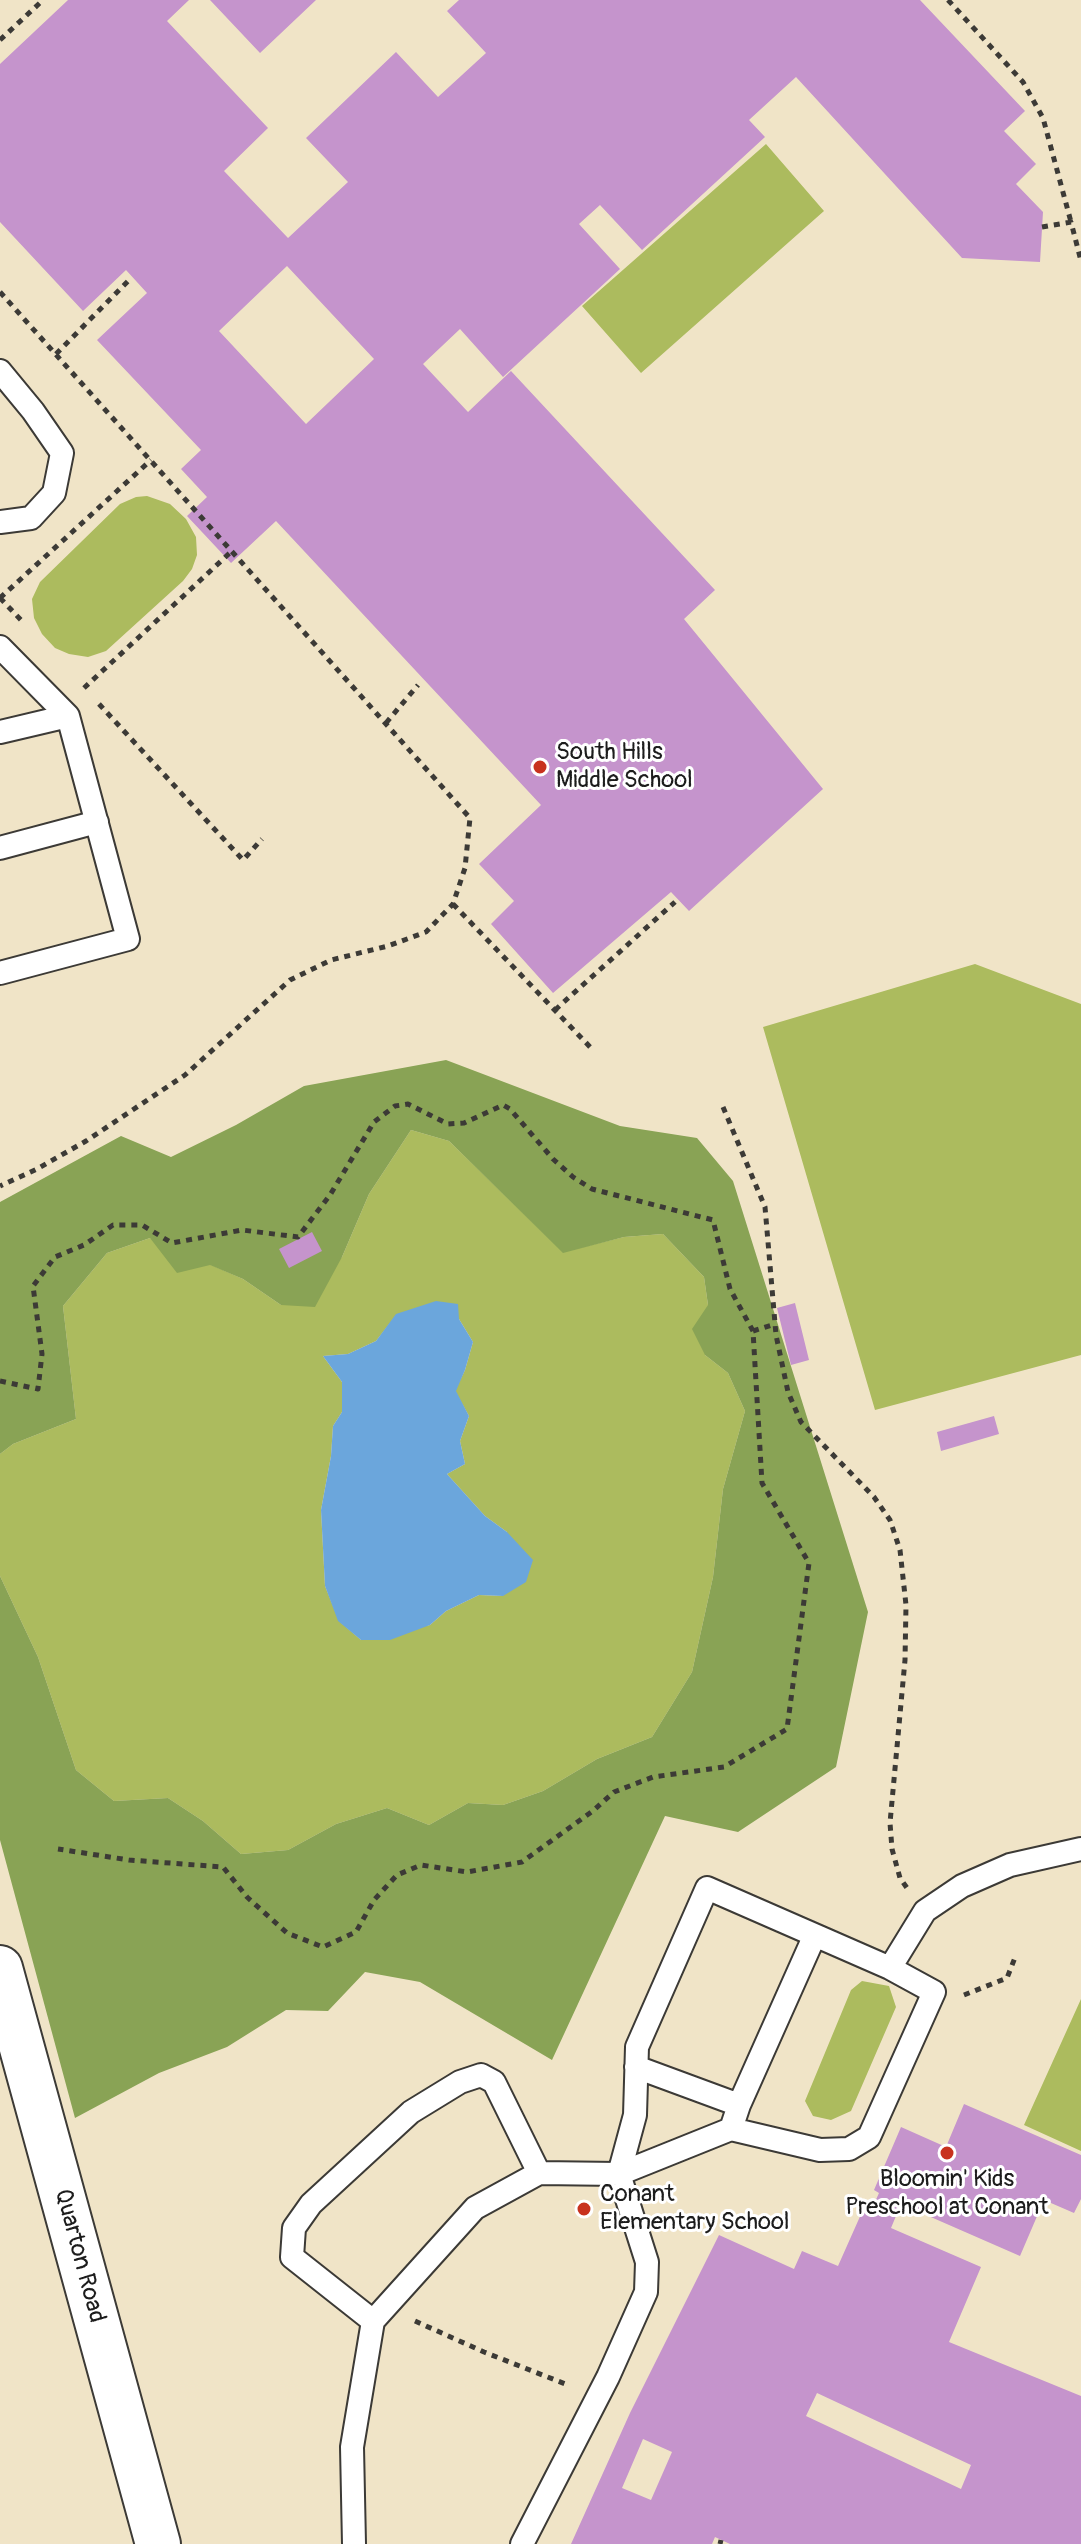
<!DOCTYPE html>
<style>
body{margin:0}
canvas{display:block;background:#f0e4c7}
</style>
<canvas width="1081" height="2544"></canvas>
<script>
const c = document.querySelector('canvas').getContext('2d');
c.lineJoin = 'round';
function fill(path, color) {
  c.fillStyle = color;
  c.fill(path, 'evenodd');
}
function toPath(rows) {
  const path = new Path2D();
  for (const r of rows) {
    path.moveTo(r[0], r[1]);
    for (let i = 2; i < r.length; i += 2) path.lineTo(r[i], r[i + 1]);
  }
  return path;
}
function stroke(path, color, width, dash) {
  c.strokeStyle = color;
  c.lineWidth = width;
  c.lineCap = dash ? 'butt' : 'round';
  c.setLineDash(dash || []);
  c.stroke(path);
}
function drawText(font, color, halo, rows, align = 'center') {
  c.font = font + ' Pangolin,sans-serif';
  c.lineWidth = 6;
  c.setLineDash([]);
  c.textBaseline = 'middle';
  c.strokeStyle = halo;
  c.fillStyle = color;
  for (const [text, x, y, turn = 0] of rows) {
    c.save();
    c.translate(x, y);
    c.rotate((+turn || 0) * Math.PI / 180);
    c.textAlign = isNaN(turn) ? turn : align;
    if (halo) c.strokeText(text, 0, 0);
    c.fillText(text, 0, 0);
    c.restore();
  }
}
fill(toPath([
 [766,144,824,211,641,373,582,306],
 [147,496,170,504,186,519,196,537,197,555,192,569,183,581,106,651,88,657,69,654,55,648,42,634,34,618,32,599,40,582,120,504,136,497],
 [975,964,1081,1004,1081,1355,875,1410,763,1027],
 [411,1130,449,1141,563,1252,624,1237,663,1234,704,1277,708,1305,705,1355,728,1373,745,1411,723,1489,713,1577,692,1672,652,1737,597,1759,543,1791,503,1805,468,1803,429,1825,387,1808,336,1824,288,1850,241,1854,203,1821,168,1798,114,1801,76,1770,38,1657,0,1576,0,1454,13,1444,76,1419,63,1306,107,1253,150,1238,243,1279,281,1305,342,1257,369,1194],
 [397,1314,459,1319,473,1342,465,1370,455,1391,469,1416,460,1441,465,1464,447,1474,485,1516,507,1532,503,1596,479,1595,446,1611,430,1625,361,1640,339,1621,325,1586,321,1510,331,1456,333,1426,342,1412,342,1382,323,1356,348,1354,376,1341],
 [862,1981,889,1986,896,2007,851,2111,831,2120,813,2116,805,2101,851,1990],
 [1081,1999,1081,2151,1024,2125]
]), '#acbb5e');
fill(toPath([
 [446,1060,620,1126,697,1138,733,1181,868,1612,836,1767,738,1832,665,1816,552,2060,420,1982,365,1972,328,2011,286,2010,227,2047,159,2073,75,2118,0,1840,0,1576,38,1657,76,1770,114,1801,168,1798,203,1821,241,1854,288,1850,336,1824,387,1808,429,1825,468,1803,503,1805,543,1791,597,1759,652,1737,692,1672,713,1577,723,1489,745,1411,728,1373,705,1355,692,1329,708,1305,704,1277,663,1234,624,1237,563,1253,449,1141,411,1130,369,1194,342,1257,315,1307,281,1305,243,1279,210,1265,177,1273,150,1238,107,1253,63,1306,76,1419,13,1444,0,1454,0,1202,121,1136,171,1157,236,1125,304,1086]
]), '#89a355');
fill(toPath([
 [436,1301,458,1304,459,1319,473,1342,465,1370,456,1391,469,1416,460,1441,465,1464,447,1474,485,1516,507,1532,533,1560,526,1582,503,1596,479,1595,446,1611,430,1625,390,1640,361,1640,338,1621,325,1586,321,1510,331,1456,333,1426,342,1412,342,1382,323,1356,348,1354,376,1341,396,1314]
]), '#6ba6dc');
fill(toPath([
 [68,0,189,0,167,21,268,128,224,171,288,238,348,182,306,138,396,52,438,97,486,53,447,11,459,0,920,0,1025,111,1004,131,1036,164,1016,184,1043,212,1040,262,962,258,796,77,749,120,765,137,642,250,600,205,579,224,620,269,503,377,460,329,423,364,468,412,511,371,715,590,684,619,823,789,689,911,671,892,553,993,491,924,514,901,479,864,541,805,276,521,231,563,187,516,207,497,181,469,201,450,97,340,147,293,126,270,83,311,0,222,0,64],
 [287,266,374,359,306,424,219,331],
 [210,0,316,0,260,53],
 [312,1232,322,1251,289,1268,279,1249],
 [795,1303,809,1360,791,1365,777,1308],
 [994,1416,999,1434,941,1451,937,1432],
 [964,2104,1081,2155,1081,2199,1074,2213,1044,2200,1020,2256,901,2204,891,2228,981,2267,949,2342,1081,2396,1081,2544,730,2544,715,2537,712,2544,571,2544,630,2413,719,2235,794,2269,802,2251,838,2266,862,2212,869,2215,879,2193,874,2190,901,2127,946,2147],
 [817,2393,971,2465,961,2489,806,2416],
 [643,2439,672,2452,651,2500,622,2488]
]), '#c594cc');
const lane = toPath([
 [0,371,33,411,62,453,54,493,31,518,0,522],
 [0,647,68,716,128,939,0,973],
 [0,732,68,716],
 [0,848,97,822],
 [707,1888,890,1968,934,1992,869,2137,849,2149,820,2150,731,2129,619,2174,635,2115,637,2047,707,1888],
 [890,1968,925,1911,962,1886,1010,1865,1081,1849],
 [636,2067,739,2105],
 [731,2129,739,2105,814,1937],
 [373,2321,292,2257,294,2228,311,2204,411,2112,460,2082,481,2075,494,2082,539,2173],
 [354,2544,352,2447,373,2321,475,2208,539,2173,619,2174,647,2262,646,2292,608,2377,522,2544]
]);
const secondary = toPath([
 [0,1968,158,2544]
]);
stroke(lane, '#3c3a36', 26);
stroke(secondary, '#3c3a36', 48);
stroke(toPath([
 [948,0,1023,82,1043,118,1071,222],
 [0,40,43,0],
 [1042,227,1071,222,1081,261],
 [0,292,470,818,465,868,453,904,426,932,388,946,331,960,290,980,185,1075,86,1141,37,1169,0,1186],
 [56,354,129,280],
 [0,598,21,620],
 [0,598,151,460],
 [84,688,233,550],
 [99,704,243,860,262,839],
 [386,723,418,685],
 [453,904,592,1049],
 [555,1010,675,902],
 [723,1107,765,1207,776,1335,788,1392,801,1422,874,1497,890,1520,900,1550,906,1605,905,1660,890,1823,892,1849,900,1878,907,1888],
 [753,1331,775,1324],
 [0,1381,38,1389,42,1354,33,1286,55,1257,84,1245,113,1225,142,1225,172,1243,242,1230,298,1237,330,1195,374,1122,395,1106,408,1104,448,1124,464,1123,503,1105,510,1109,553,1159,573,1177,592,1189,713,1220,730,1289,753,1331,762,1483,809,1563,787,1729,724,1767,653,1777,614,1792,594,1810,522,1862,467,1872,421,1865,397,1875,374,1900,356,1932,323,1947,287,1933,247,1897,223,1867,129,1860,58,1849],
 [964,1995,1007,1978,1016,1955],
 [415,2321,484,2352,568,2385],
 [720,2544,721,2540]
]), '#3c3a36', 5, [6, 6]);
stroke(lane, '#fff', 22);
stroke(secondary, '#fff', 44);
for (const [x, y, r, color] of [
 [540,767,8,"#c8321e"],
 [947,2153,8,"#c8321e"],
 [584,2209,8,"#c8321e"]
]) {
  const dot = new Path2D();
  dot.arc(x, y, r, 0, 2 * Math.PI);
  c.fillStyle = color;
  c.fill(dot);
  stroke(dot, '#fff', 3);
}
drawText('24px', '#1c1c1c', '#fff', [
 ["South Hills",556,753],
 ["Middle School",556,781],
 ["Bloomin' Kids",947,2180,"center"],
 ["Preschool at Conant",947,2208,"center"],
 ["Conant",600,2195],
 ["Elementary School",600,2223]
], 'left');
drawText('24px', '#1c1c1c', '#fff', [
 ["Quarton Road",79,2256,75]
]);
</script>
